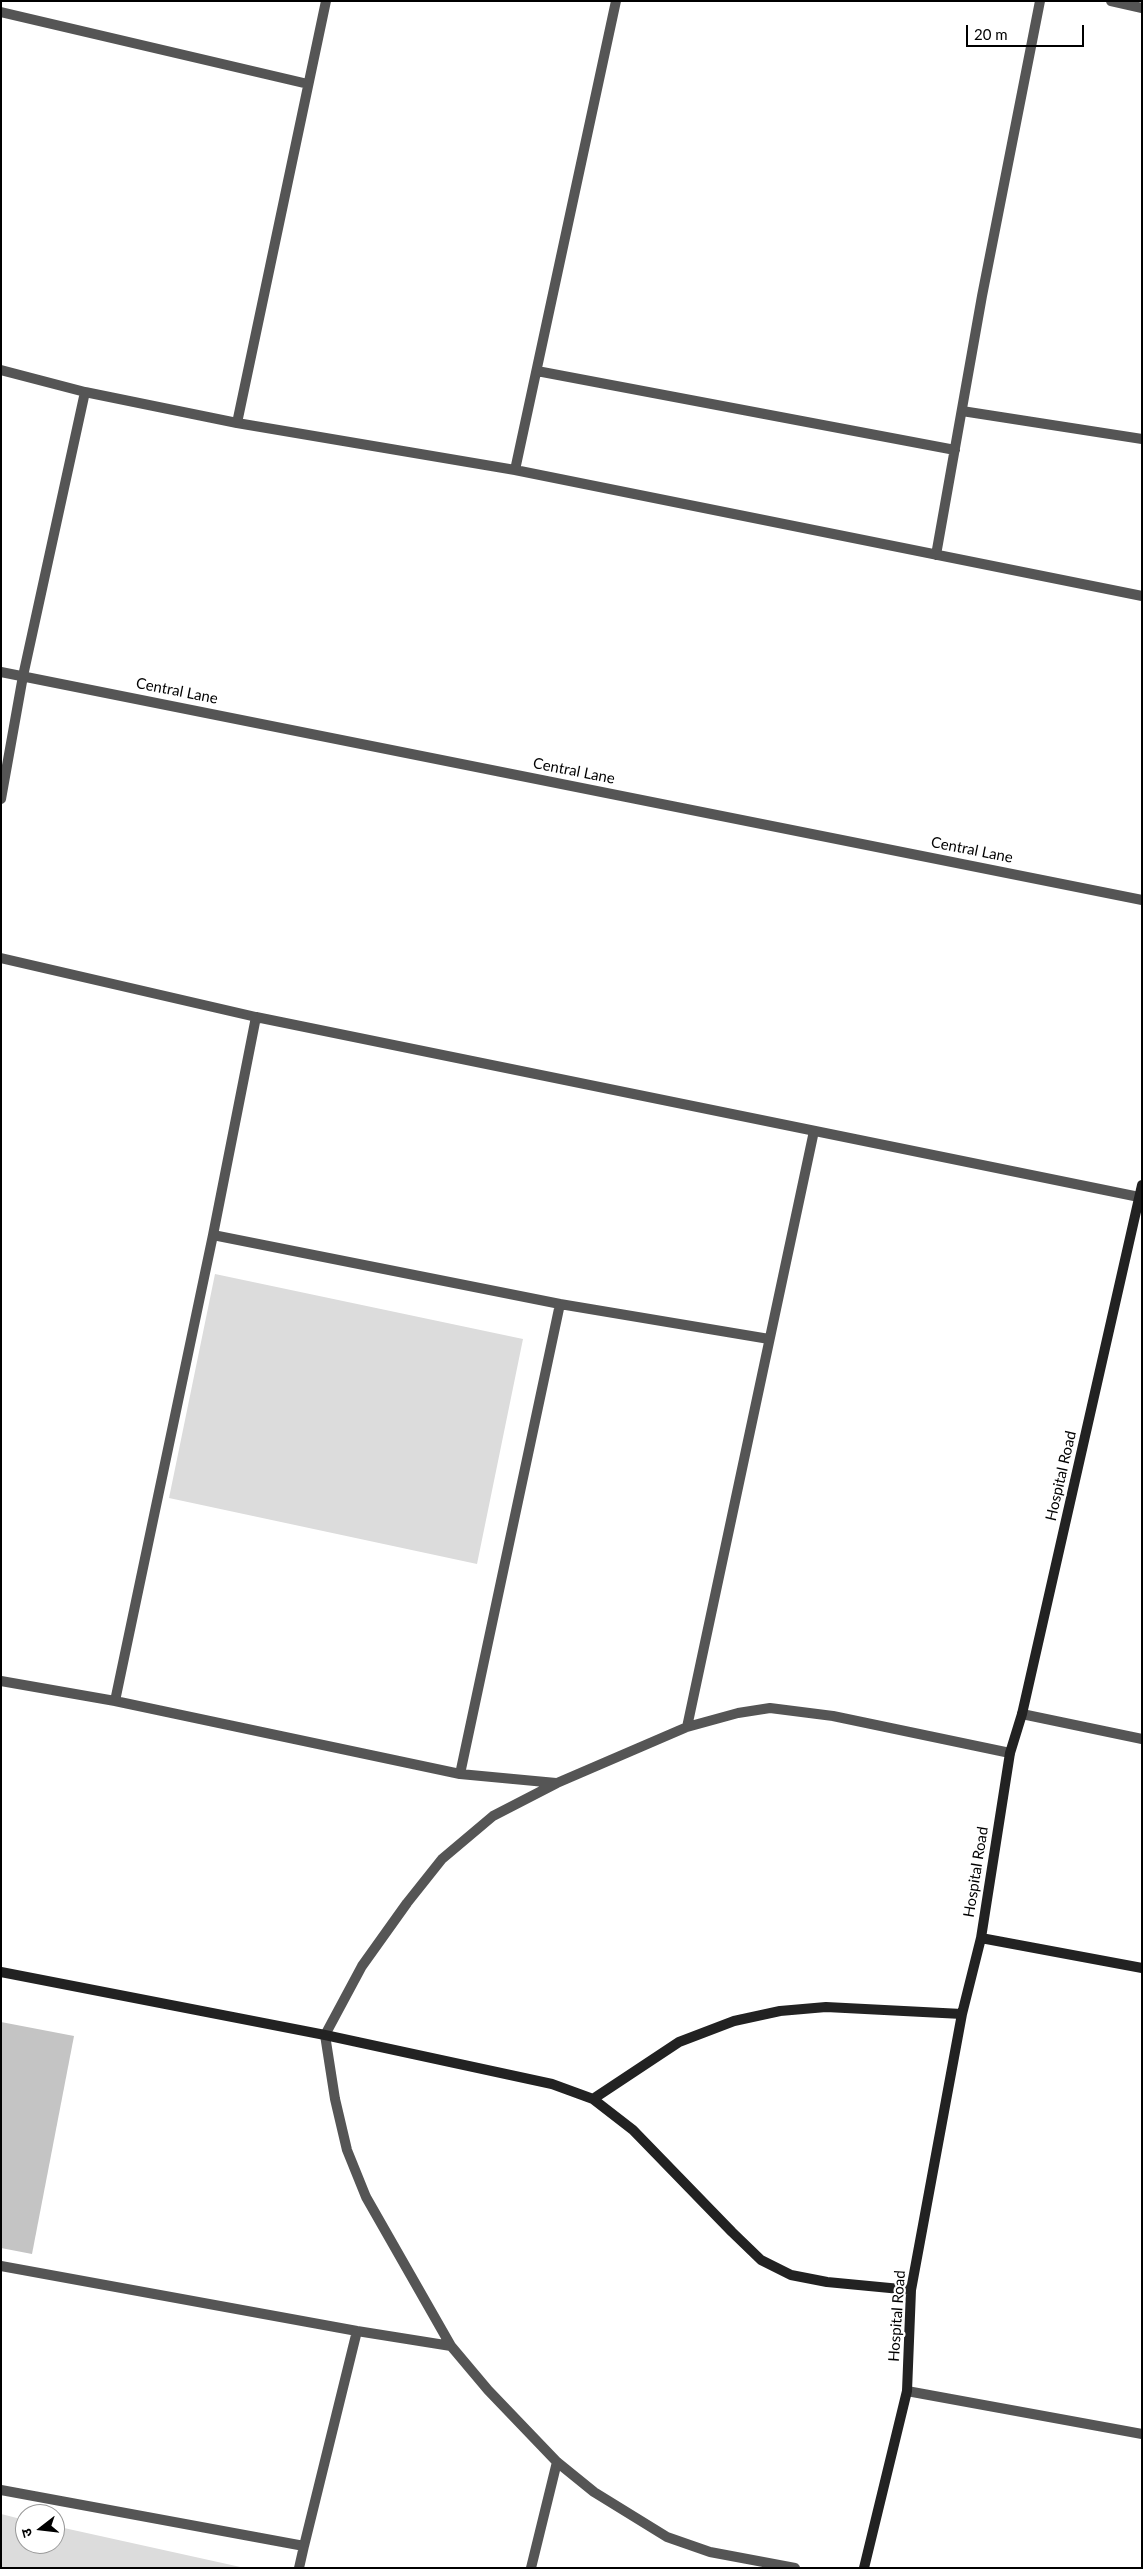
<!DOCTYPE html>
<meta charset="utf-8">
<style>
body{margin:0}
#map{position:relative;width:1143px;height:2569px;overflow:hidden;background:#fff;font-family:Lato,"Noto Sans Devanagari",sans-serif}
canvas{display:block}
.frame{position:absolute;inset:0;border:2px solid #000;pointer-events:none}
.north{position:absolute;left:15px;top:2504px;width:50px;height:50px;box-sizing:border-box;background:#fff;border:1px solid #999;border-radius:50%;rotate:254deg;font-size:14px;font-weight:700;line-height:20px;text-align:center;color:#000}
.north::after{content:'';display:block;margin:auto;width:18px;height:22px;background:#000;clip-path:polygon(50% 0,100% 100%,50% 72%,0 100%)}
.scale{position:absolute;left:966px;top:25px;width:118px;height:22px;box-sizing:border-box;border:2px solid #000;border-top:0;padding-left:6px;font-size:15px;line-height:18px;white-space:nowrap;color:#000;-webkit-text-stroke:4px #fff;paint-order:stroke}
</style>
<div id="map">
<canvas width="1143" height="2569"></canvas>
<div class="frame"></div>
<div class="north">उ</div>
<div class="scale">20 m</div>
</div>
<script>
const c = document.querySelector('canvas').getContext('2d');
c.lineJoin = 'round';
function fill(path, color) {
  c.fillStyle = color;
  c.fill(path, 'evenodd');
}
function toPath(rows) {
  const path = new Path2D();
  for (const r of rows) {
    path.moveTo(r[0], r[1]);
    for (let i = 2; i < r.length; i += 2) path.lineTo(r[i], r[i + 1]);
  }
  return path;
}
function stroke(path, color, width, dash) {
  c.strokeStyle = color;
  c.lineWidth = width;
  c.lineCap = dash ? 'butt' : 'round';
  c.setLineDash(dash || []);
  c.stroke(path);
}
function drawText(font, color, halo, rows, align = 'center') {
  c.font = font + ' Lato,sans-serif';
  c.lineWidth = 4.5;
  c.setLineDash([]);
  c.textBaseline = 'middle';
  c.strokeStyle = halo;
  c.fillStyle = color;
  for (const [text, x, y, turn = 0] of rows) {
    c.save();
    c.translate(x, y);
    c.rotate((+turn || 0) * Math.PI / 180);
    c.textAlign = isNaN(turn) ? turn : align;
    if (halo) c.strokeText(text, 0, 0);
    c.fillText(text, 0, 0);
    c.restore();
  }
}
fill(toPath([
 [215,1274,523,1339,477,1564,169,1498],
 [1,2514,25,2520,25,2544,55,2544,55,2526,245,2568,1,2568]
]), '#dcdcdc');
fill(toPath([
 [1,2022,74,2036,32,2254,1,2248]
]), '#c4c4c4');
stroke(toPath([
 [1111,1,1142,8],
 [1,12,308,84],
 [1,370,85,392,237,423,326,1],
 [537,371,955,450],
 [962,411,1142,439],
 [237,423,515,470,1142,596],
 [515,470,616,1],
 [936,555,982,296,1040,1],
 [1,672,1142,900],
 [1,799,23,676,85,392],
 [1,958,256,1017,1139,1197],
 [213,1235,560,1304,769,1339],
 [1,1681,115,1701,460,1774,556,1783],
 [115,1701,213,1235,256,1017],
 [1022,1714,1142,1739],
 [687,1727,814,1131],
 [460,1774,560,1304],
 [1,2266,357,2331,451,2346],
 [907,2391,1142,2434],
 [1,2490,304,2546,299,2568],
 [304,2546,357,2331],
 [531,2568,557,2462],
 [795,2568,710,2552,667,2537,594,2492,557,2462,488,2390,451,2346,366,2197,347,2150,335,2099,325,2035,362,1966,407,1903,442,1859,493,1816,557,1783,687,1727,738,1713,770,1708,833,1716,1010,1753]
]), '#555', 10);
stroke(toPath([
 [981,1938,1142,1968],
 [1,1972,325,2035,552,2084,593,2099,633,2130,732,2232,761,2260,791,2275,827,2282,911,2290],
 [593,2099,679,2042,734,2021,780,2011,826,2007,962,2014],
 [864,2568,907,2391,911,2290,962,2014,981,1938,1010,1753,1022,1714,1142,1185]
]), '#222', 10);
drawText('15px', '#000', '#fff', [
 ["Central Lane",177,691,11],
 ["Central Lane",574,771,11],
 ["Central Lane",972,850,11],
 ["Hospital Road",1061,1476,-77],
 ["Hospital Road",976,1872,-81],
 ["Hospital Road",897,2316,-86]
]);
</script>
